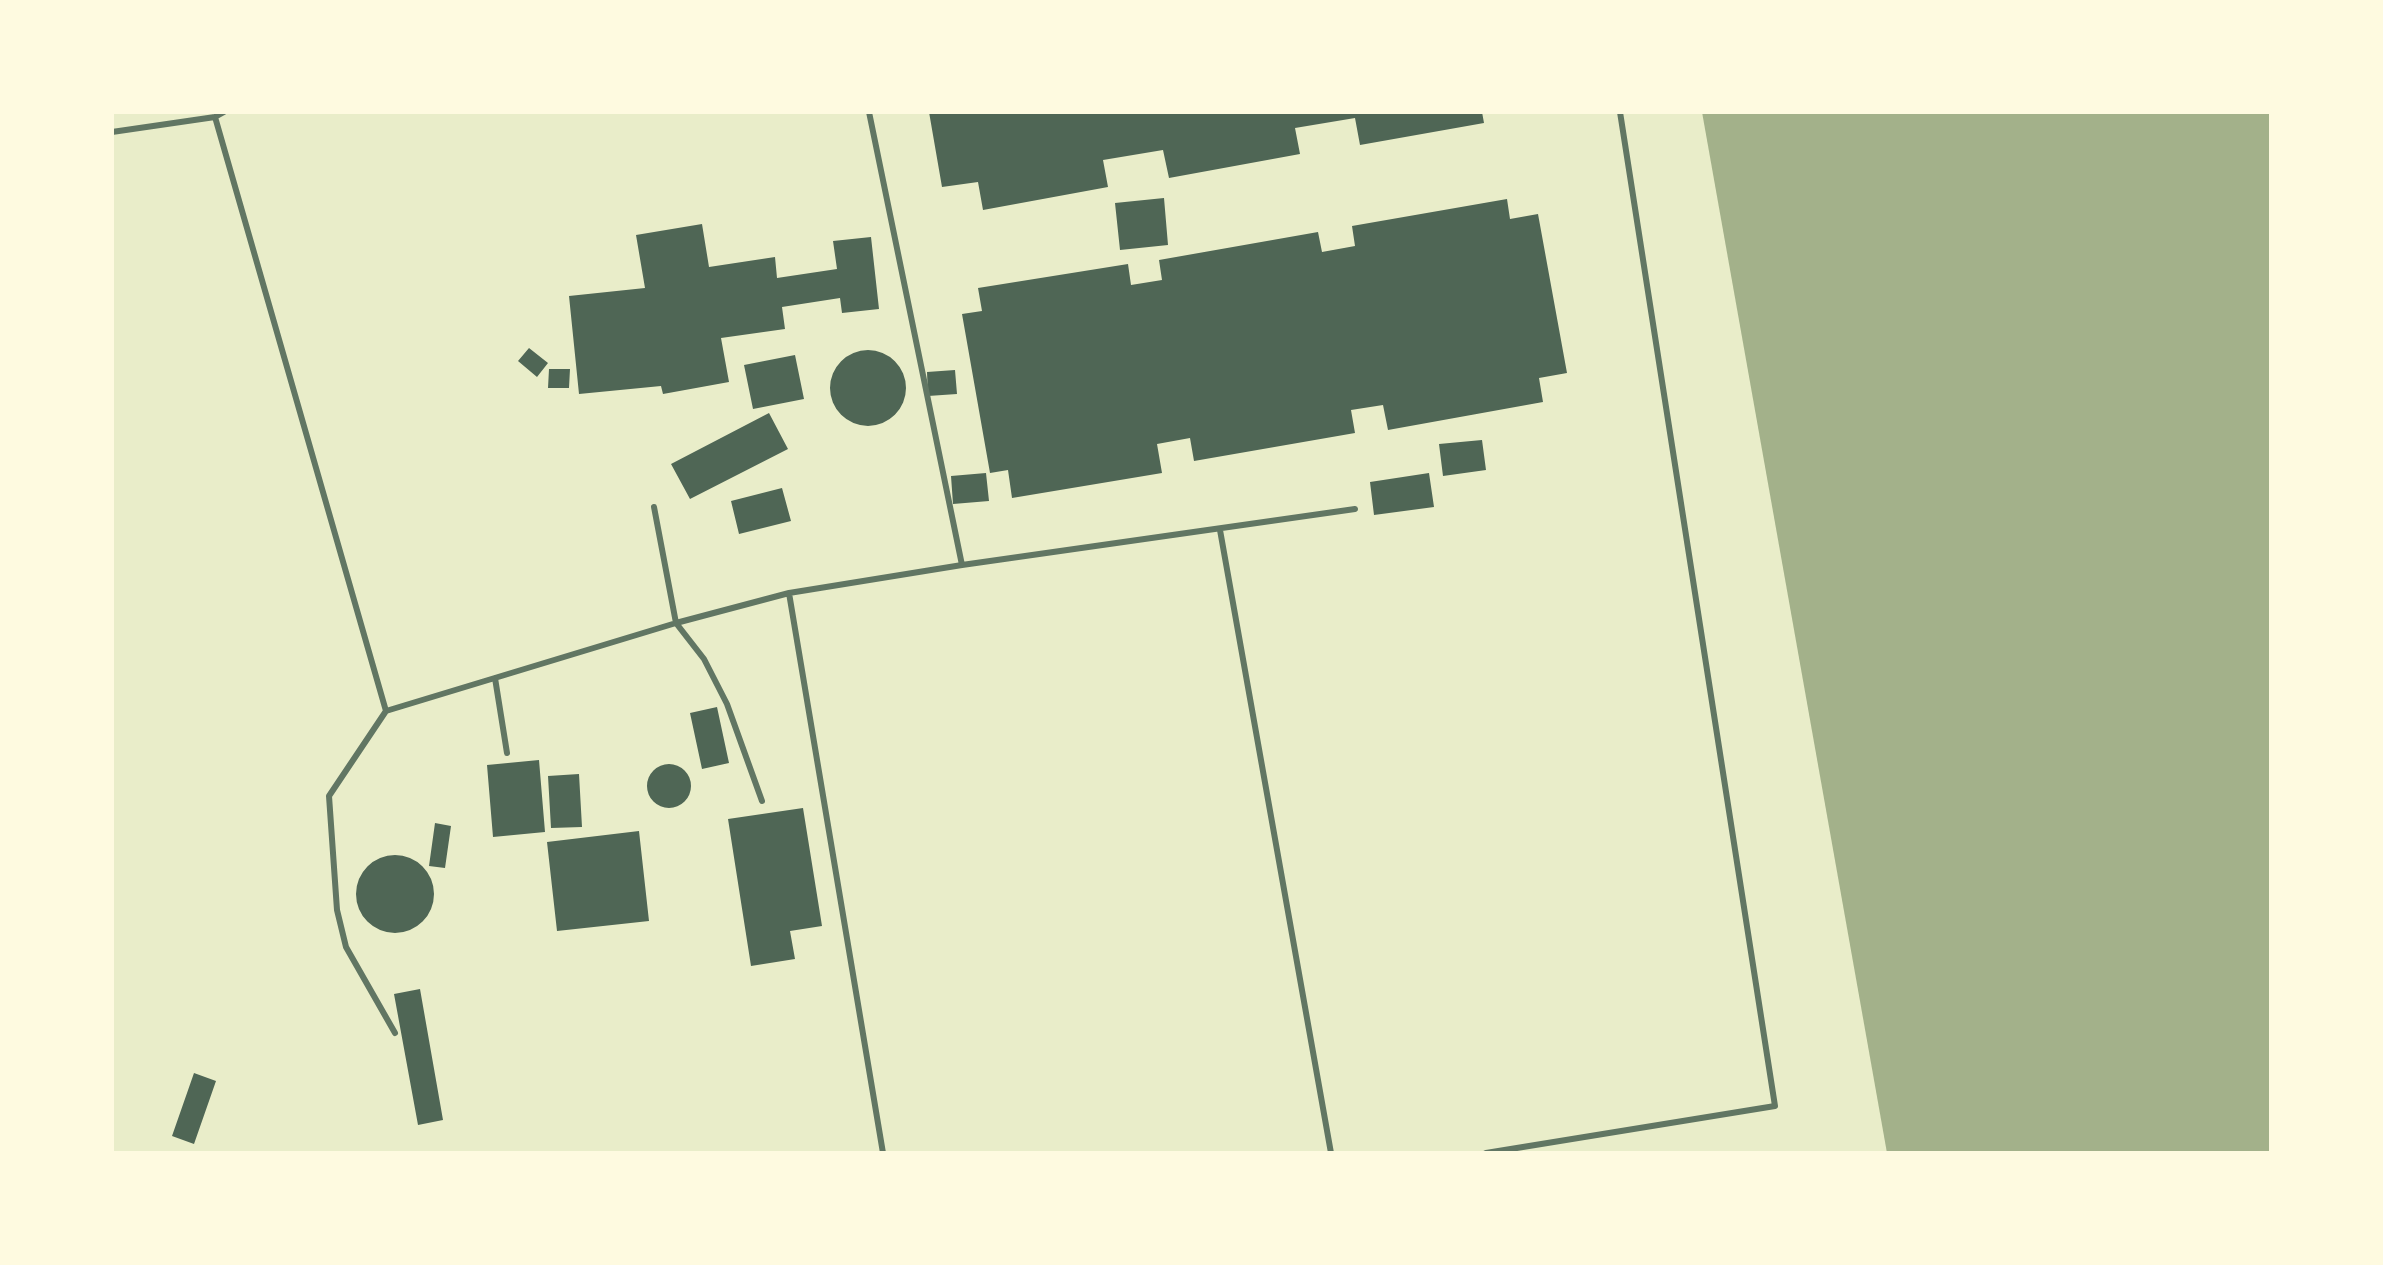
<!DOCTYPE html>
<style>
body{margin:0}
#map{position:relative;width:2383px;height:1265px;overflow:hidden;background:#e9edc9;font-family:"Roboto Condensed",sans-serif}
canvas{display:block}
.frame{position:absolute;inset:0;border:114px solid #fefae0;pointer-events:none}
</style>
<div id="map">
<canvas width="2383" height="1265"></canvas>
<div class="frame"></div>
</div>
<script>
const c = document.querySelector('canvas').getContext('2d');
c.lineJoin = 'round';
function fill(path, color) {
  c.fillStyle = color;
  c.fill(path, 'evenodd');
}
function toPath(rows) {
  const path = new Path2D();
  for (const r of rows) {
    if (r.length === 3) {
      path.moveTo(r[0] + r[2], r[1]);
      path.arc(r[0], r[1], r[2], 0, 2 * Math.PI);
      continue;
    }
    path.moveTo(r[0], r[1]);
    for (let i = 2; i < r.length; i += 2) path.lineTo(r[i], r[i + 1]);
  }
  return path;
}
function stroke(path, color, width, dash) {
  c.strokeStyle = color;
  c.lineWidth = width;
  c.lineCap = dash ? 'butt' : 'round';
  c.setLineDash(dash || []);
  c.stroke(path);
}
fill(toPath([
 [1702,112,2271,112,2271,1153,1887,1153]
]), '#a3b18a');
fill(toPath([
 [929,112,1482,112,1484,123,1360,145,1355,118,1295,128,1300,154,1169,178,1163,150,1103,160,1108,187,983,210,978,182,942,187],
 [1164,198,1168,245,1120,250,1115,203],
 [1507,199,1510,219,1538,214,1567,373,1539,378,1543,402,1388,430,1383,405,1351,410,1355,433,1194,461,1190,438,1157,444,1162,473,1012,498,1008,470,990,473,962,314,982,311,978,288,1128,264,1131,285,1162,280,1159,260,1318,232,1322,252,1355,246,1352,226],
 [702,224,709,267,775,257,777,278,837,269,833,241,871,237,879,309,842,313,840,298,782,307,785,329,721,338,729,382,663,394,661,386,579,394,569,296,645,288,636,235],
 [529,348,548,363,537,377,518,361],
 [868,388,38],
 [795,355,804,399,753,409,744,365],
 [549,369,570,369,569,388,548,388],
 [955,370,957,394,928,396,927,372],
 [769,413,788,449,690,499,671,464],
 [1482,440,1486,470,1443,476,1439,444],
 [986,473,989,501,953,504,951,476],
 [1429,473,1434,507,1374,515,1370,482],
 [782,488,791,521,739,534,731,501],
 [717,707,729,763,702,769,690,713],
 [539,760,545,832,493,837,487,765],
 [669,786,22],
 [579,774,582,827,551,828,548,776],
 [803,808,822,926,790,931,795,959,751,966,728,819],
 [435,823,451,826,445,868,429,866],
 [639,831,649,921,557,931,547,842],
 [395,894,39],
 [420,989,443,1120,418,1125,394,994],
 [194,1073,216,1081,194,1144,172,1136]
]), '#4f6655');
stroke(toPath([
 [869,112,962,565],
 [215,117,386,711,676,623,789,593,962,565,1355,509],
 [112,132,215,117,224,112],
 [654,507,676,623,704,659,727,704,762,801],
 [1220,530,1331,1153],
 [789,593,883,1153],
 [495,678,507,753],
 [386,711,329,796,337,910,346,947,395,1033],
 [1486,1153,1775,1106,1620,112]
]), '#617663', 6);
</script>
